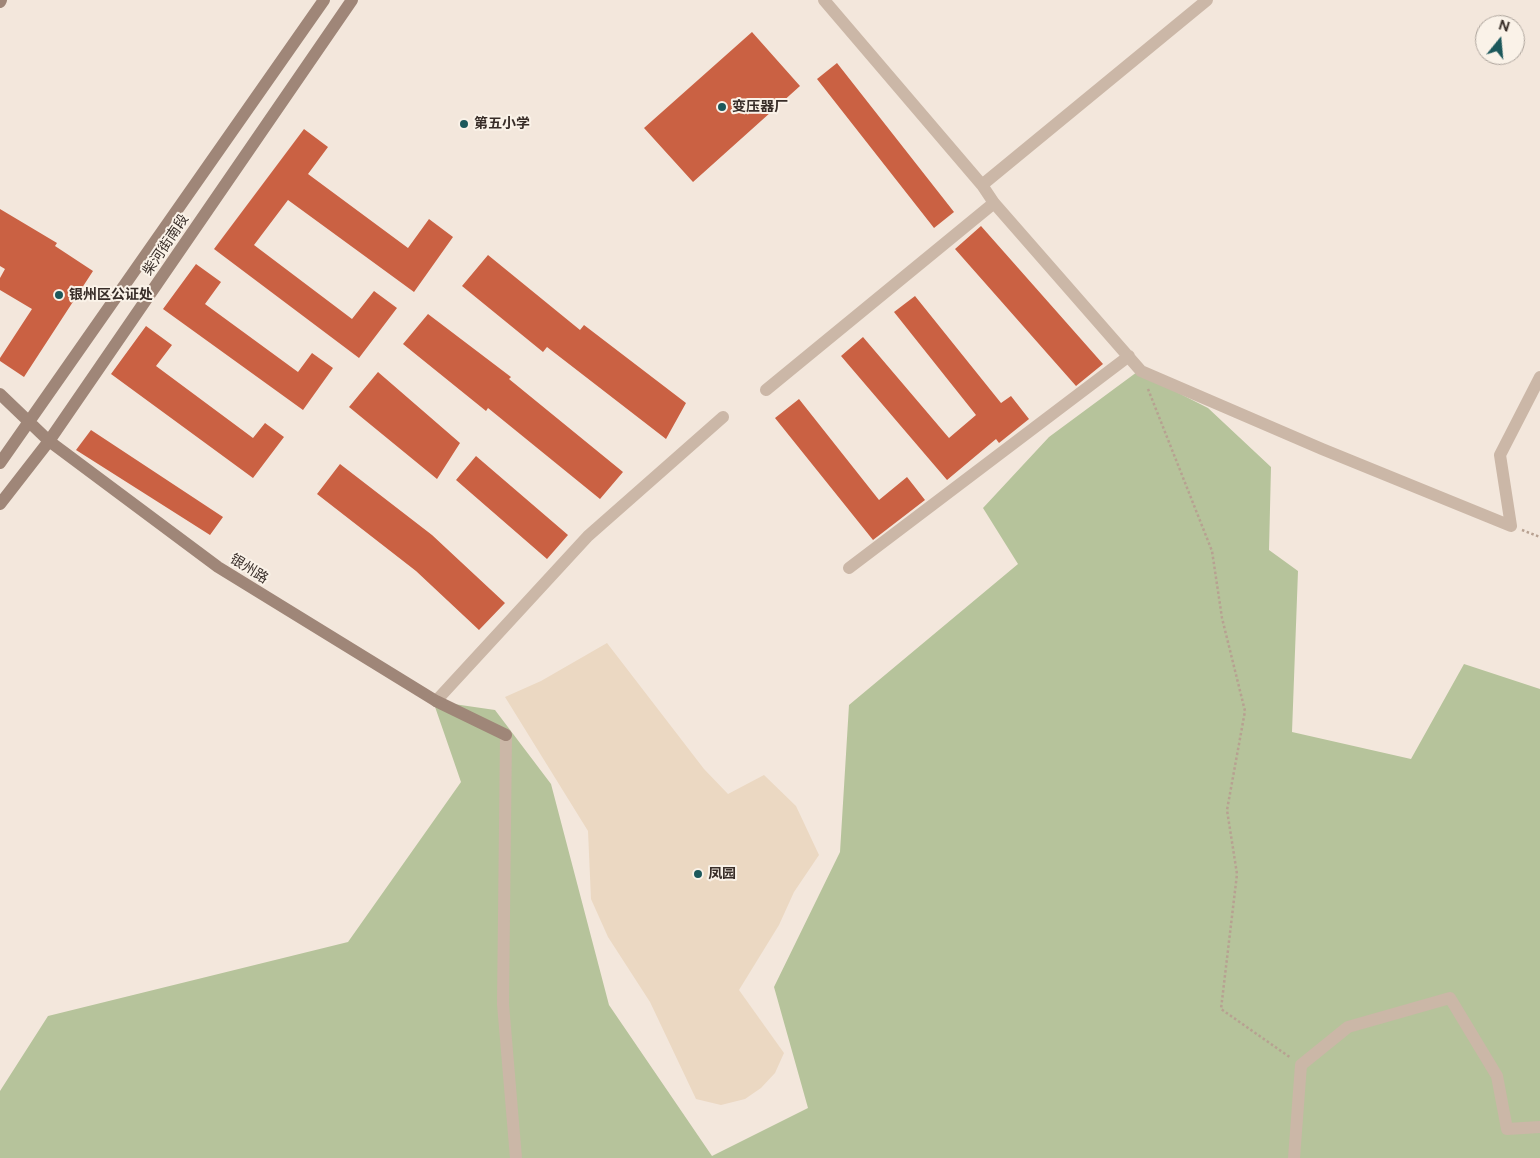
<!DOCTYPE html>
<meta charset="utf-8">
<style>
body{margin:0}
#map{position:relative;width:1540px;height:1158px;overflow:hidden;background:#f3e7dc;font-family:Figtree,sans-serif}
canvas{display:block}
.north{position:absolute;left:1475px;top:15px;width:50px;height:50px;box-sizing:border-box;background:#faf2e8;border:1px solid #aca39b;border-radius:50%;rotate:17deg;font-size:14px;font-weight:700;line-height:20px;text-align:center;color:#382d28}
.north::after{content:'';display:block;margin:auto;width:18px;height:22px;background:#1c585b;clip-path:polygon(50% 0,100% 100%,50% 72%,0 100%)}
</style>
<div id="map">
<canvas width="1540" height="1158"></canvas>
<div class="north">N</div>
</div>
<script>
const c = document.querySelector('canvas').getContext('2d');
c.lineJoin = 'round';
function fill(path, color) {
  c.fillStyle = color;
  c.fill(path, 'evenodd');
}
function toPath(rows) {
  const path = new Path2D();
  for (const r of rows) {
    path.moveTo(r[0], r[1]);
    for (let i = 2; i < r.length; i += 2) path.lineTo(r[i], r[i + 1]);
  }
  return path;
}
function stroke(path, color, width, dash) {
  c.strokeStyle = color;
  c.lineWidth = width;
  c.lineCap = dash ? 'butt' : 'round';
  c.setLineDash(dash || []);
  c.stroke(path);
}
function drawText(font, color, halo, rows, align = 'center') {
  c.font = font + ' Figtree,"Noto Sans SC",sans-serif';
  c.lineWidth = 4;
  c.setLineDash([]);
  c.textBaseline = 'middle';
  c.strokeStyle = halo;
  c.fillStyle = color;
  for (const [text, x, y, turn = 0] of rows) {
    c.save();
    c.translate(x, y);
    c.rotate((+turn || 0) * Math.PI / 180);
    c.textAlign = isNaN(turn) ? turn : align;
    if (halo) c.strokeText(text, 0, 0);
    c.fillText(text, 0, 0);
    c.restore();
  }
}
fill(toPath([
 [1137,372,1208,408,1271,467,1269,550,1298,571,1292,732,1411,759,1464,664,1540,689,1540,1158,0,1158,0,1091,48,1016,348,942,461,782,433,701,495,710,551,784,609,1005,712,1156,808,1108,774,987,840,852,849,705,1018,564,983,508,1049,437]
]), '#b6c39b');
fill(toPath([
 [607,643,704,769,728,794,764,775,796,806,819,855,794,892,779,925,739,990,784,1053,775,1073,761,1088,745,1099,721,1105,696,1099,650,1002,608,937,591,899,588,831,505,697,541,681]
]), '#ebd8c2');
fill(toPath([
 [752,32,800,86,693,182,644,128],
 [837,63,954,212,934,228,817,79],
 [304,129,328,147,308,174,408,248,429,219,453,237,414,292,288,200,254,245,352,319,374,291,397,308,359,358,214,249],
 [0,209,57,243,55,246,93,271,24,377,0,361,0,358,32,309,0,290,0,278,5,269,0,266],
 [981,226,1103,364,1076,386,955,249],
 [488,255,580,330,584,325,686,403,666,439,547,347,543,352,462,286],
 [196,264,221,282,205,304,298,372,312,353,333,368,303,410,163,309],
 [915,296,1001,403,1011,396,1029,419,999,443,996,439,947,480,841,356,863,337,949,438,976,415,894,312],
 [428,314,511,377,509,379,623,472,600,499,488,408,486,411,403,344],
 [146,326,172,345,156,366,253,438,265,423,284,437,253,478,111,374],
 [378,372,460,443,437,479,349,407],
 [799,399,879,500,907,477,925,500,873,540,775,418],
 [91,430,223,517,210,535,76,450],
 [476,456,568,535,547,559,456,480],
 [340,464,432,535,505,603,479,630,416,571,317,494]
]), '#ca6143');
stroke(toPath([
 [1148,389,1212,551,1222,618,1245,711,1227,810,1237,874,1221,1009,1291,1058],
 [1522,530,1540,537]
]), '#b7a191', 2.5, [2.5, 2.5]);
stroke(toPath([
 [824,0,982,185,994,203,1141,371,1322,449,1511,526],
 [982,185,1207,0],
 [766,390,994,203],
 [1511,526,1500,455,1540,377],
 [849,568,1129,356],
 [436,701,588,536,723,417],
 [506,735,503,1004,516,1158],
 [1294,1158,1301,1065,1348,1027,1450,998,1497,1076,1507,1129,1540,1127]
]), '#cbb7a7', 12);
stroke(toPath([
 [0,2,1,0],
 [0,394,49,441,218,567,436,701,506,735],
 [0,463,324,0],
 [0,504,49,441,352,0]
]), '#9f8678', 12);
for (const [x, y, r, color] of [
 [722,107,5,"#1c585b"],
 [464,124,5,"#1c585b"],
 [59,295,5,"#1c585b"],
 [698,874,5,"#1c585b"]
]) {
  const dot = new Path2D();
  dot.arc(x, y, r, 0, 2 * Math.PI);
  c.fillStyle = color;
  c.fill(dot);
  stroke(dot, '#faf2e8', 2);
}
drawText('bold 14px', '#382d28', '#faf2e8', [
 ["变压器厂",732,107],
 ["第五小学",474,124],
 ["银州区公证处",69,295],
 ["凤园",708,874]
], 'left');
drawText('14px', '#382d28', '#faf2e8', [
 ["柴河街南段",166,245,-56],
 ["银州路",249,569,32]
]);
</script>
